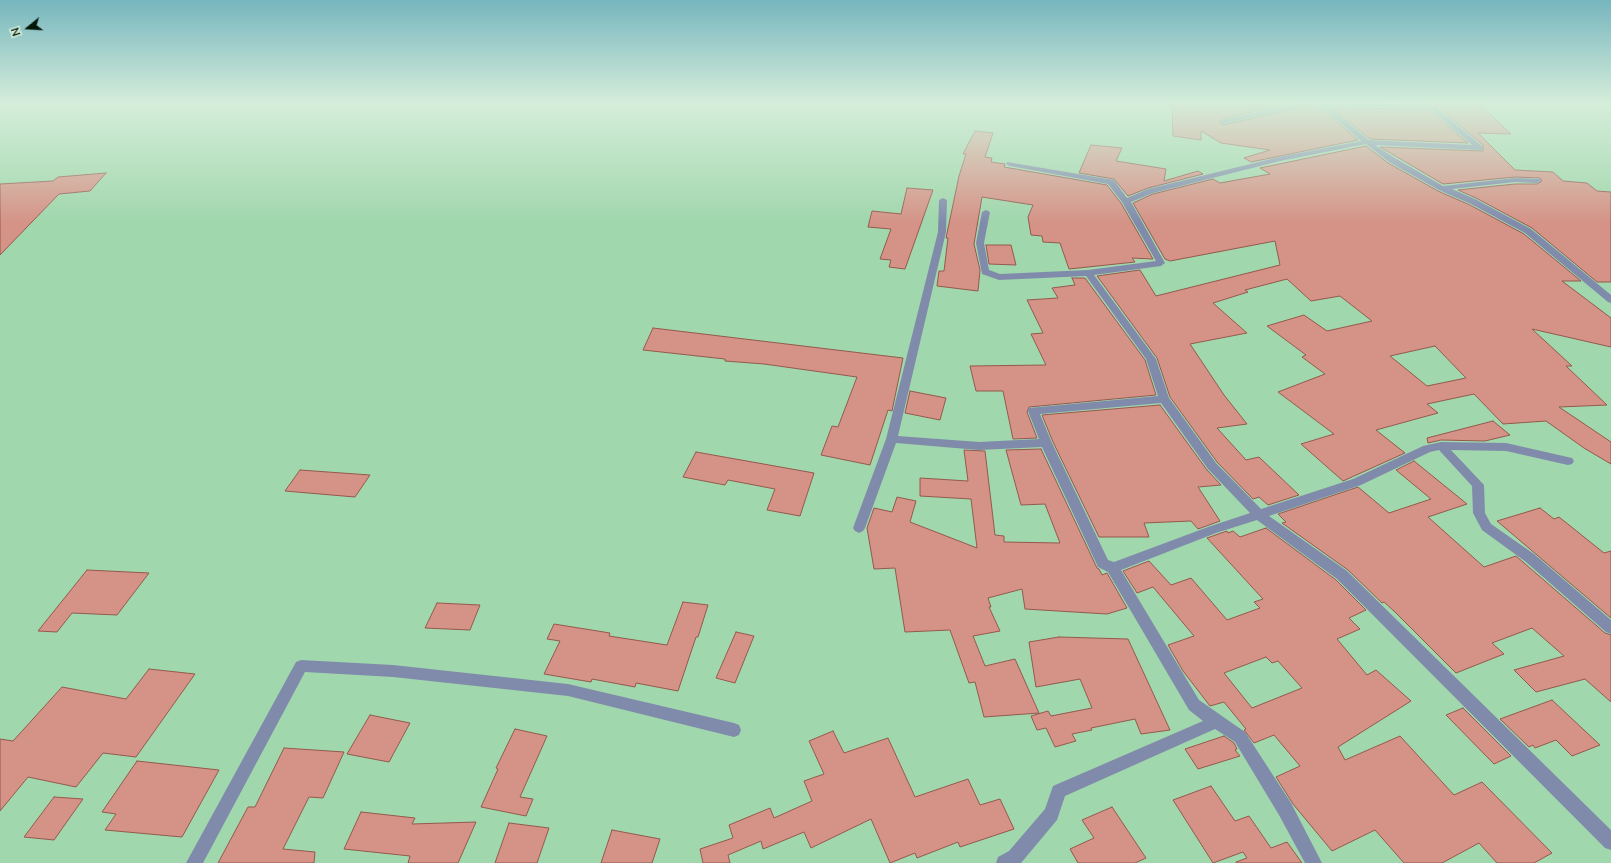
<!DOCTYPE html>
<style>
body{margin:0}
#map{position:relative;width:1611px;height:863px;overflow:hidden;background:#a1d7ac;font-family:"Nunito Sans",sans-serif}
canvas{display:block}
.north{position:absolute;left:8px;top:8px;width:40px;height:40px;-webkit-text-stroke:3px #d5f0da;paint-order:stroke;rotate:252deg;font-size:11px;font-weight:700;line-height:16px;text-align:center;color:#031608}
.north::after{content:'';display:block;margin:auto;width:14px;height:18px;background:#031608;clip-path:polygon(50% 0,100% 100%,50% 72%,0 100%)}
</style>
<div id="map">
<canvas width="1611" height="863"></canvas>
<div class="north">N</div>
</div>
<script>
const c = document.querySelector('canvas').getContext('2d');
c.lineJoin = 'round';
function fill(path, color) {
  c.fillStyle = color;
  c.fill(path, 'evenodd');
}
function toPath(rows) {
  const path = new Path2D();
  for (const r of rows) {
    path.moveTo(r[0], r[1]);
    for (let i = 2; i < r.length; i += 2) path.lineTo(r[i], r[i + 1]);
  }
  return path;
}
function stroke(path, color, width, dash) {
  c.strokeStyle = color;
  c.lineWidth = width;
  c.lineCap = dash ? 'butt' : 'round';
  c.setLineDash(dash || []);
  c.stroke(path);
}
const building = toPath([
 [1172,102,1264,102,1267,103,1289,102,1291,103,1223,119,1219,122,1223,125,1307,106,1319,106,1358,140,1251,162,1244,158,1270,150,1221,143,1201,131,1201,140,1173,136,1172,102],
 [1432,102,1477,102,1511,134,1478,133,1515,170,1553,172,1563,181,1587,183,1597,191,1611,192,1611,282,1597,282,1532,228,1478,199,1458,190,1515,184,1537,184,1542,181,1540,178,1515,177,1443,184,1380,147,1483,151,1483,145,1432,102],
 [1332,108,1428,109,1468,143,1370,139,1332,108],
 [975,131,993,133,985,157,992,158,991,162,1005,164,1004,167,1107,185,1121,203,1153,259,1132,258,1135,262,1069,269,1060,243,1043,242,1042,236,1031,235,1028,217,1033,205,982,197,974,244,980,270,978,291,937,286,939,271,944,271,948,238,946,238,959,176,966,154,963,154,975,131],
 [1091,145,1122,148,1116,161,1166,169,1164,181,1198,171,1203,174,1148,188,1128,196,1114,179,1079,173,1091,145],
 [1366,146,1388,163,1438,191,1470,205,1524,234,1581,281,1562,281,1611,318,1611,347,1532,329,1572,366,1566,366,1607,405,1559,407,1611,442,1611,464,1584,448,1546,421,1503,424,1474,394,1427,404,1438,413,1376,430,1405,453,1343,481,1301,444,1334,434,1278,392,1325,374,1302,357,1306,355,1267,326,1304,315,1327,331,1372,321,1340,296,1311,301,1287,279,1245,290,1248,292,1213,303,1247,333,1190,344,1224,395,1247,424,1217,428,1246,460,1259,457,1299,495,1268,505,1259,497,1253,499,1217,462,1170,397,1157,358,1097,276,1140,270,1156,296,1280,265,1275,241,1170,261,1165,259,1133,203,1153,194,1213,179,1220,183,1270,174,1260,168,1366,146],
 [1435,346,1466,378,1427,386,1390,356,1435,346],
 [106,173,90,191,59,194,0,255,0,184,53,181,58,177,106,173],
 [907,188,933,190,905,269,889,267,891,260,880,259,891,229,868,227,872,211,901,214,907,188],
 [986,245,1011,245,1016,265,989,264,986,245],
 [1072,278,1085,278,1145,360,1156,395,1029,407,1027,412,1037,438,1013,439,1003,391,976,391,970,366,1046,365,1031,334,1043,333,1027,300,1058,298,1052,288,1075,285,1072,278],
 [653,328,903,358,892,411,888,410,870,465,821,455,832,426,838,427,857,377,764,364,725,361,725,359,643,350,653,328],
 [910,391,946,398,940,420,905,413,910,391],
 [1160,405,1207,470,1221,485,1198,487,1220,521,1198,529,1191,521,1144,523,1149,537,1099,537,1053,442,1042,415,1160,405],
 [1493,421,1510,435,1485,441,1441,440,1428,443,1427,438,1493,421],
 [1041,449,1097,568,1099,569,1102,575,1107,573,1127,608,1107,614,1025,609,1022,589,988,598,991,607,989,607,1000,631,973,636,985,666,1015,659,1039,713,984,717,975,682,969,683,950,630,905,632,895,568,874,569,867,528,874,508,892,512,897,497,916,501,910,522,977,548,971,499,920,496,920,478,968,481,964,450,985,451,995,535,1004,536,1004,542,1060,543,1045,504,1021,505,1006,450,1041,449],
 [696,452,814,473,800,516,767,510,775,489,728,480,725,485,683,477,696,452],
 [1414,461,1467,504,1428,517,1484,567,1516,556,1605,633,1611,635,1611,702,1585,679,1536,692,1514,670,1564,656,1532,628,1492,643,1504,654,1456,673,1395,612,1384,602,1382,603,1348,570,1282,523,1286,522,1278,514,1358,487,1389,513,1431,499,1396,470,1414,461],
 [300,470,370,475,355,497,285,491,300,470],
 [1540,508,1554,519,1559,517,1604,553,1611,551,1611,618,1497,521,1540,508],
 [1266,528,1336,580,1366,610,1349,618,1360,629,1337,639,1367,675,1376,670,1411,701,1338,747,1345,760,1400,736,1454,795,1482,782,1552,853,1534,863,1497,863,1479,843,1442,863,1404,863,1375,830,1332,851,1293,804,1276,777,1300,766,1274,735,1254,743,1244,730,1246,729,1224,702,1210,706,1183,671,1168,645,1194,636,1153,587,1137,593,1123,571,1149,561,1171,585,1191,578,1227,620,1260,608,1254,602,1263,599,1207,538,1227,531,1228,533,1233,531,1240,537,1266,528],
 [1266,657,1272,663,1278,661,1302,688,1252,708,1224,673,1266,657],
 [87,570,149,573,117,615,72,613,57,632,38,631,87,570],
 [683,602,708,605,698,637,696,637,678,691,636,683,635,687,592,679,591,682,544,674,560,641,547,639,554,624,610,633,609,636,667,645,683,602],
 [437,603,480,605,470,630,425,628,437,603],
 [736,632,754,636,735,683,716,678,736,632],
 [1059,637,1128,639,1170,730,1141,734,1135,719,1091,728,1092,730,1072,734,1076,741,1055,747,1046,728,1037,730,1031,716,1048,711,1051,716,1092,708,1080,679,1036,687,1029,642,1059,637],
 [149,669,195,674,136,757,103,753,76,787,28,777,0,811,0,739,13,741,62,687,126,699,149,669],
 [1552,700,1600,745,1572,756,1556,740,1535,748,1533,745,1529,747,1500,719,1552,700],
 [1463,708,1511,756,1494,764,1446,715,1463,708],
 [370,715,410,723,389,762,347,754,370,715],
 [515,729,547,736,520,797,533,799,526,816,481,807,498,769,496,768,515,729],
 [833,731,844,753,888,738,915,797,968,779,980,805,1000,799,1014,829,960,847,958,842,917,858,915,853,890,863,871,819,811,848,804,832,763,849,761,841,728,855,730,863,703,863,700,849,733,838,729,825,770,808,774,818,812,801,804,781,824,774,809,741,833,731],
 [1224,736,1234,743,1237,749,1235,750,1240,756,1198,769,1185,749,1224,736],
 [284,748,344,752,323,798,309,797,283,849,315,852,314,863,218,863,248,807,255,807,284,748],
 [137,761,219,770,182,837,105,830,116,814,102,812,137,761],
 [1211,786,1235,821,1249,816,1271,848,1287,842,1302,863,1236,863,1236,862,1247,858,1243,852,1213,863,1173,800,1211,786],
 [54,797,83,799,54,840,24,837,54,797],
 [1112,807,1146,858,1135,863,1078,863,1070,849,1094,838,1082,820,1112,807],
 [361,812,415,818,412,824,476,822,458,863,408,863,410,856,344,849,361,812],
 [509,823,549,828,537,863,495,863,509,823],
 [612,830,660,839,652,863,601,863,612,830]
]);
fill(building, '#d59387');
stroke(building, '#94584d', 1);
fill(toPath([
 [1303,102,1424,104,1423,102,1430,102,1482,146,1482,150,1375,145,1395,158,1443,186,1515,178,1540,179,1541,181,1537,183,1515,182,1452,189,1477,200,1531,229,1611,295,1611,303,1608,302,1525,233,1471,204,1439,190,1389,162,1366,144,1280,161,1153,193,1131,202,1165,263,1161,266,1094,275,1156,359,1169,398,1216,463,1261,509,1353,479,1423,446,1441,442,1506,443,1572,458,1574,461,1572,464,1568,465,1506,451,1451,450,1484,485,1485,513,1491,524,1534,554,1611,620,1611,634,1606,632,1526,562,1482,530,1473,513,1472,486,1439,450,1430,452,1361,485,1269,516,1347,571,1611,830,1611,850,1605,848,1337,579,1257,520,1216,533,1121,570,1199,700,1245,732,1291,803,1322,863,1305,863,1279,815,1235,742,1215,729,1065,796,1057,820,1021,863,996,863,998,857,1009,851,1045,809,1053,786,1203,721,1189,710,1108,572,1098,567,1042,447,979,450,896,443,865,528,863,531,859,533,855,531,853,528,886,439,938,232,939,200,943,198,947,200,946,232,898,436,979,442,1039,439,1028,411,1029,408,1158,396,1146,359,1086,276,999,280,982,274,976,243,982,212,986,210,990,212,984,243,989,270,1000,274,1088,270,1156,261,1122,202,1108,184,1010,166,1006,164,1007,162,1114,180,1127,198,1148,189,1279,157,1361,141,1320,105,1307,105,1223,124,1220,122,1223,120,1303,102],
 [1328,106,1429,108,1472,145,1369,140,1328,106],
 [1161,403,1208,469,1250,513,1208,527,1114,562,1108,560,1052,443,1040,414,1161,403],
 [301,660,393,665,568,684,734,723,739,725,741,730,739,735,734,737,568,696,393,677,305,672,203,863,186,863,296,662,301,660]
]), '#808bab');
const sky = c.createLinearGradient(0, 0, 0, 223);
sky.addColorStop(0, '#76b6be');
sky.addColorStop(0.46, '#d5edda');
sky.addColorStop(1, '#d5edda00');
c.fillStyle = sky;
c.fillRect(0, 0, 1611, 223);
</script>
